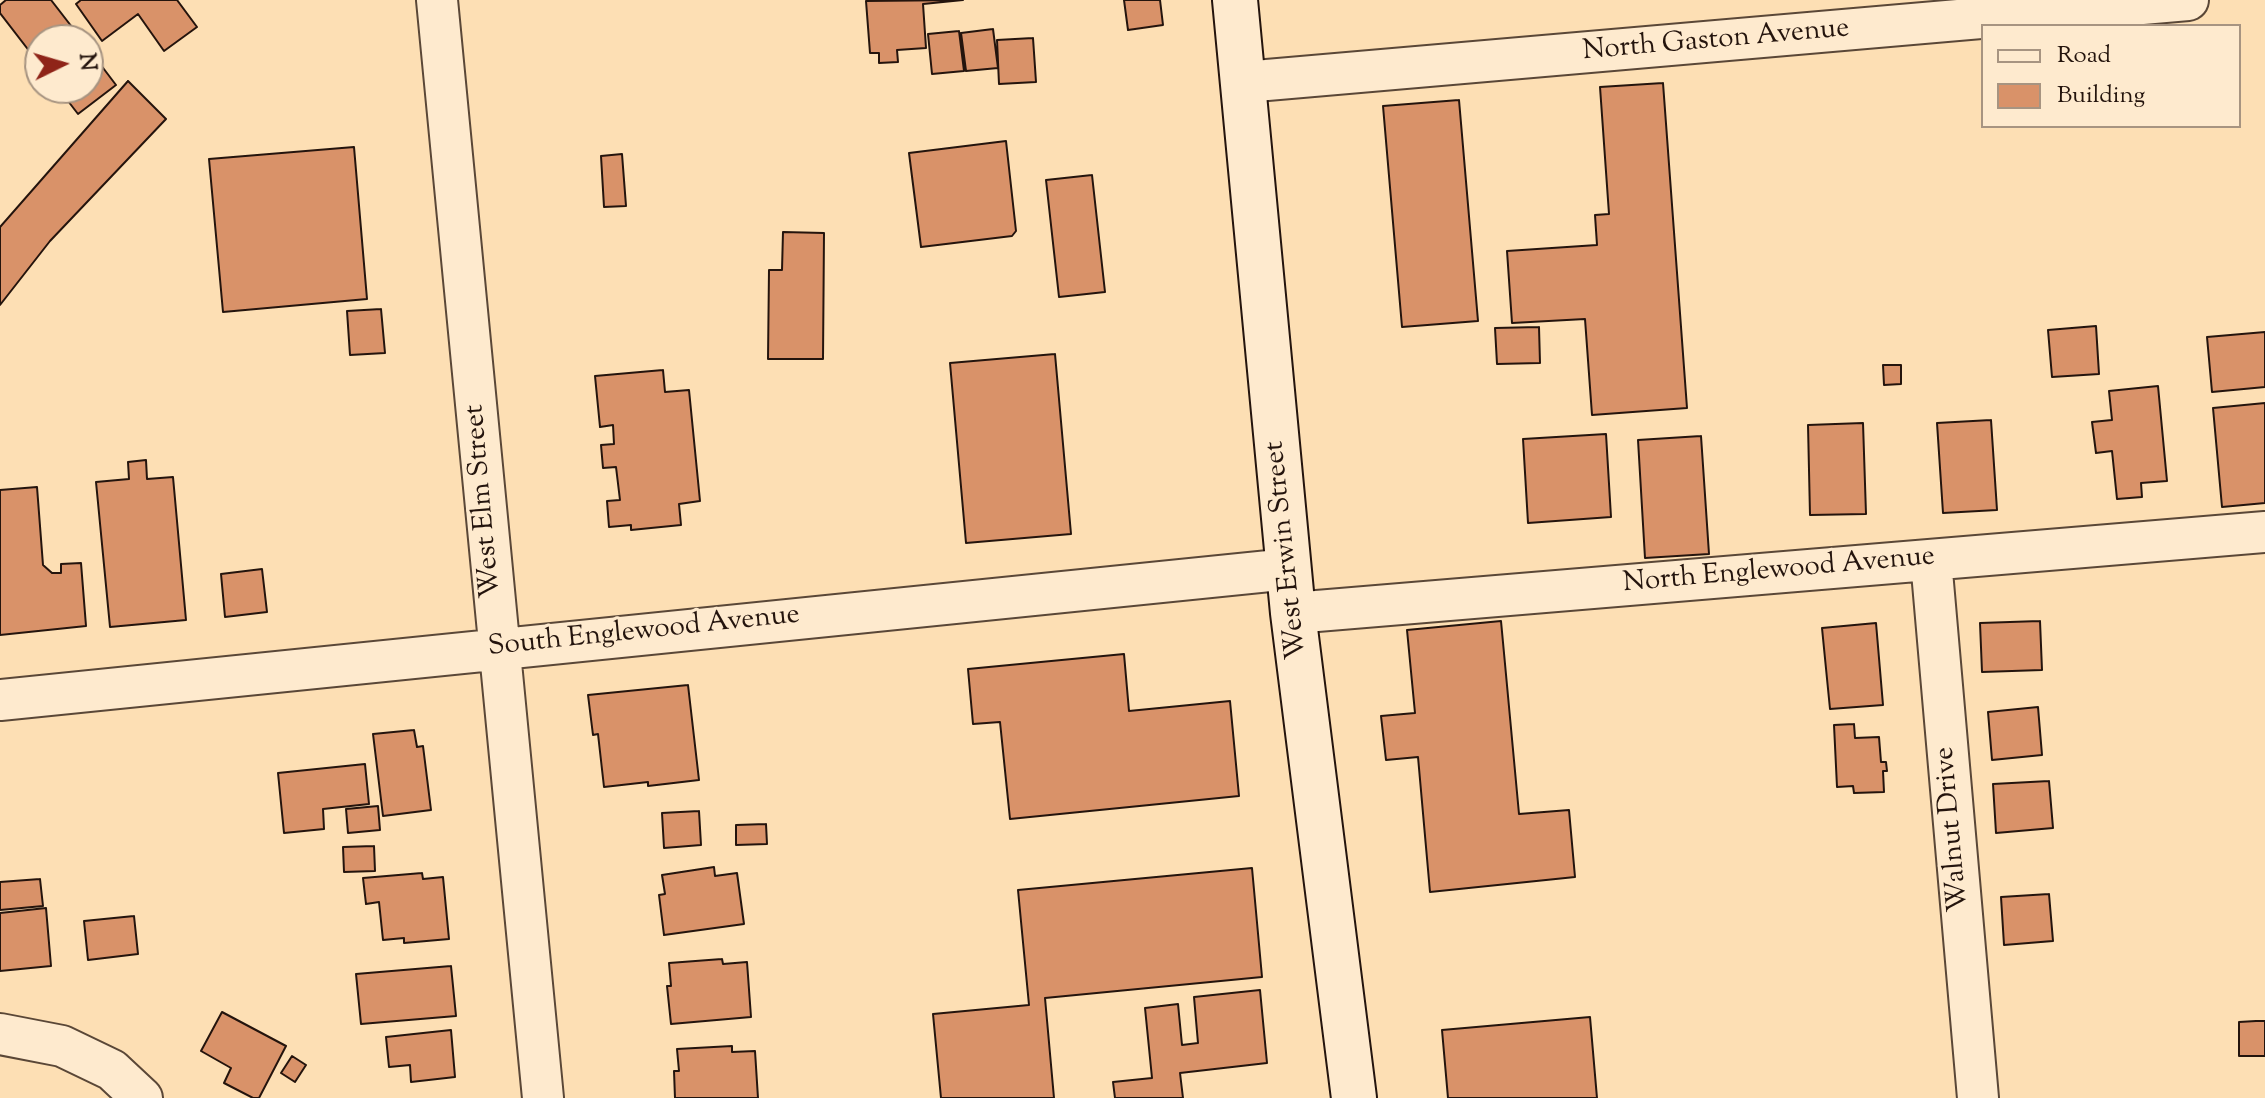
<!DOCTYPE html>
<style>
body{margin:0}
#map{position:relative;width:2265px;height:1098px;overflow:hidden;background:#fddfb4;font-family:"Sorts Mill Goudy",serif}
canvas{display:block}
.legend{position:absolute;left:1981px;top:24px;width:260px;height:104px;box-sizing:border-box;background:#feeace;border:2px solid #a79481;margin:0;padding:10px 14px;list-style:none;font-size:24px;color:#24140d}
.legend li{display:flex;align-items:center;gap:16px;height:40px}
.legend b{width:40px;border:2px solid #a79481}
.north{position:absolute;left:24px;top:24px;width:80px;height:80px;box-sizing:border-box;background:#feeace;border:2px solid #a79481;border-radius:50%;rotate:85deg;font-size:22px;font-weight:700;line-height:32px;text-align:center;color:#24140d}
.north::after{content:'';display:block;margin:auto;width:28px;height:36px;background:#8f2418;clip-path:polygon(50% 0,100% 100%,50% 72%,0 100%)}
</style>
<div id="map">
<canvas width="2265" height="1098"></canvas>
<ul class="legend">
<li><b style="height:10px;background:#feeace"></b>Road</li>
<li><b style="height:22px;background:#d99269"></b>Building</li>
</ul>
<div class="north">N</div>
</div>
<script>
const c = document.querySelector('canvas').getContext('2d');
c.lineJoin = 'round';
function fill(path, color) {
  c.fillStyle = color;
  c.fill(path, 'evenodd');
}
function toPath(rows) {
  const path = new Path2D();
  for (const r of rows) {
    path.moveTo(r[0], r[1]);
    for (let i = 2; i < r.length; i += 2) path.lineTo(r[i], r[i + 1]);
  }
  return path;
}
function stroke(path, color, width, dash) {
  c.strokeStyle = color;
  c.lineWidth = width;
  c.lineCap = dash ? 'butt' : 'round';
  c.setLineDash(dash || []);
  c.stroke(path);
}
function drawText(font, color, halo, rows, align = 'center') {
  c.font = font + ' "Sorts Mill Goudy",serif';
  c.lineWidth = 6;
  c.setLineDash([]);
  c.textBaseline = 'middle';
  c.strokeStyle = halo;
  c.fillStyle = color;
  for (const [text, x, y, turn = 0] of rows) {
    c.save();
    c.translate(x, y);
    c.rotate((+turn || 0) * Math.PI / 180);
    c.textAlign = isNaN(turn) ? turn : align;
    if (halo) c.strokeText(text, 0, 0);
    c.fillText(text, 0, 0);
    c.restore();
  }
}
const building = toPath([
 [6,0,51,0,82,40,40,40,40,65,0,13,0,5,6,0],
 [81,0,177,0,197,27,164,51,138,14,102,41,76,4,81,0],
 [963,0,923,4,926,48,897,50,898,62,879,63,879,53,870,53,866,1,963,0],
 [1124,0,1160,0,1163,25,1128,30,1124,0],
 [993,29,998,68,966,71,961,33,993,29],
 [959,31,964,71,932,74,928,34,959,31],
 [1033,38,1036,82,999,84,997,40,1033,38],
 [88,48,116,85,78,114,58,88,88,88,88,48],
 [128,81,166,119,50,241,0,305,0,227,128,81],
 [1663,83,1687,408,1592,415,1585,319,1512,323,1507,251,1597,245,1595,215,1609,214,1600,87,1663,83],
 [1459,100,1478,321,1402,327,1383,106,1459,100],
 [1006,141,1016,231,1012,236,921,247,909,153,1006,141],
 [354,147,367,299,223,312,209,159,354,147],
 [622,154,626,206,604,207,601,156,622,154],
 [1092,175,1105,292,1059,297,1046,180,1092,175],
 [783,232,824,233,823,359,768,359,769,270,782,270,783,232],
 [381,309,385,353,350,355,347,311,381,309],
 [2096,326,2099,374,2052,377,2048,330,2096,326],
 [1539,327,1540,363,1497,364,1495,328,1539,327],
 [2265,332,2265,387,2212,392,2207,337,2265,332],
 [1055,354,1071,534,966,543,950,363,1055,354],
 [1883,365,1901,365,1901,384,1884,385,1883,365],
 [663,370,665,392,689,390,700,501,679,504,681,525,631,530,631,525,609,527,607,501,620,500,616,467,603,468,601,445,614,444,613,425,600,427,595,376,663,370],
 [2158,386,2167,481,2141,483,2142,497,2117,499,2112,451,2096,453,2092,422,2112,420,2109,391,2158,386],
 [2265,403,2265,503,2222,507,2213,408,2265,403],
 [1991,420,1997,510,1943,513,1937,423,1991,420],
 [1863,423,1866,514,1810,515,1808,425,1863,423],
 [1606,434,1611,517,1528,523,1523,439,1606,434],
 [1701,436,1709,554,1645,558,1638,440,1701,436],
 [146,460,147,479,173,477,186,620,110,627,96,482,129,479,128,462,146,460],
 [37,487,43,565,52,573,61,573,61,564,81,563,86,626,0,635,0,490,37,487],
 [262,569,267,612,225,617,221,574,262,569],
 [1501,621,1519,814,1569,810,1575,877,1430,892,1418,757,1386,760,1381,716,1415,713,1407,630,1501,621],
 [2040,621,2042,670,1982,672,1980,623,2040,621],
 [1876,623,1883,705,1830,709,1822,628,1876,623],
 [1124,654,1129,711,1230,701,1239,796,1010,819,1000,722,973,724,968,669,1124,654],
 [688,685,699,780,648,786,648,782,604,787,598,734,593,735,588,695,688,685],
 [2038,707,2042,755,1992,760,1988,712,2038,707],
 [1854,724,1855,738,1879,737,1881,762,1886,762,1887,771,1883,771,1884,792,1854,793,1853,786,1837,787,1834,725,1854,724],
 [414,730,417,747,423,746,431,810,383,816,373,734,414,730],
 [365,764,369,804,323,809,324,829,284,833,278,773,365,764],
 [2049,781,2053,828,1996,833,1993,784,2049,781],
 [378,806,380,830,348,833,346,809,378,806],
 [699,811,701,845,664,848,662,813,699,811],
 [766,824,767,844,736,845,736,825,766,824],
 [374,846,375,871,344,872,343,847,374,846],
 [714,867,715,876,737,873,744,924,664,935,659,895,665,894,662,875,714,867],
 [1252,868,1262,977,1045,998,1054,1098,941,1098,933,1014,1029,1005,1018,890,1252,868],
 [422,873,423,879,443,877,449,939,404,943,404,938,383,940,379,902,366,904,363,878,422,873],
 [40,879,43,906,0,910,0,882,40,879],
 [2049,894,2053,941,2004,945,2001,897,2049,894],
 [46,908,51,966,0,971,0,913,46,908],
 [134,916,138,954,88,960,84,921,134,916],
 [722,959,723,964,747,962,751,1017,671,1024,667,986,671,986,669,963,722,959],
 [451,966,456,1016,361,1024,356,974,451,966],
 [1260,990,1267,1063,1180,1073,1183,1098,1115,1098,1113,1082,1152,1078,1145,1008,1178,1004,1182,1045,1198,1043,1194,997,1260,990],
 [222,1012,286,1046,259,1098,253,1098,224,1083,231,1068,201,1051,222,1012],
 [1590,1017,1597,1098,1448,1098,1442,1030,1590,1017],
 [2256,1021,2265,1021,2265,1056,2239,1056,2239,1022,2256,1021],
 [451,1030,455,1077,411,1082,410,1065,389,1067,386,1037,451,1030],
 [732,1046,732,1052,755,1051,758,1098,675,1098,674,1071,679,1071,677,1049,732,1046],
 [292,1056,306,1065,295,1082,281,1073,292,1056]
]);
fill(building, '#d99269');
stroke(building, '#24140d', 2);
const street = toPath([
 [437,0,543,1098],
 [1244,82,2188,0],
 [1931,560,1978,1098],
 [1293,613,2265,532],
 [0,700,1289,569],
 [0,1034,62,1046,112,1070,142,1098]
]);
const secondary = toPath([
 [1235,0,1293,613,1354,1098]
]);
stroke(street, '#5a4737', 44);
stroke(secondary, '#24140d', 48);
stroke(street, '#feeace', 40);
stroke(secondary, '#feeace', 44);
drawText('28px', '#24140d', '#feeace', [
 ["North Gaston Avenue",1716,42,-5],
 ["West Elm Street",485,501,-95],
 ["West Erwin Street",1288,550,-96],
 ["North Englewood Avenue",1779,572,-5],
 ["South Englewood Avenue",644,633,-6],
 ["Walnut Drive",1954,829,-95]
]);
</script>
